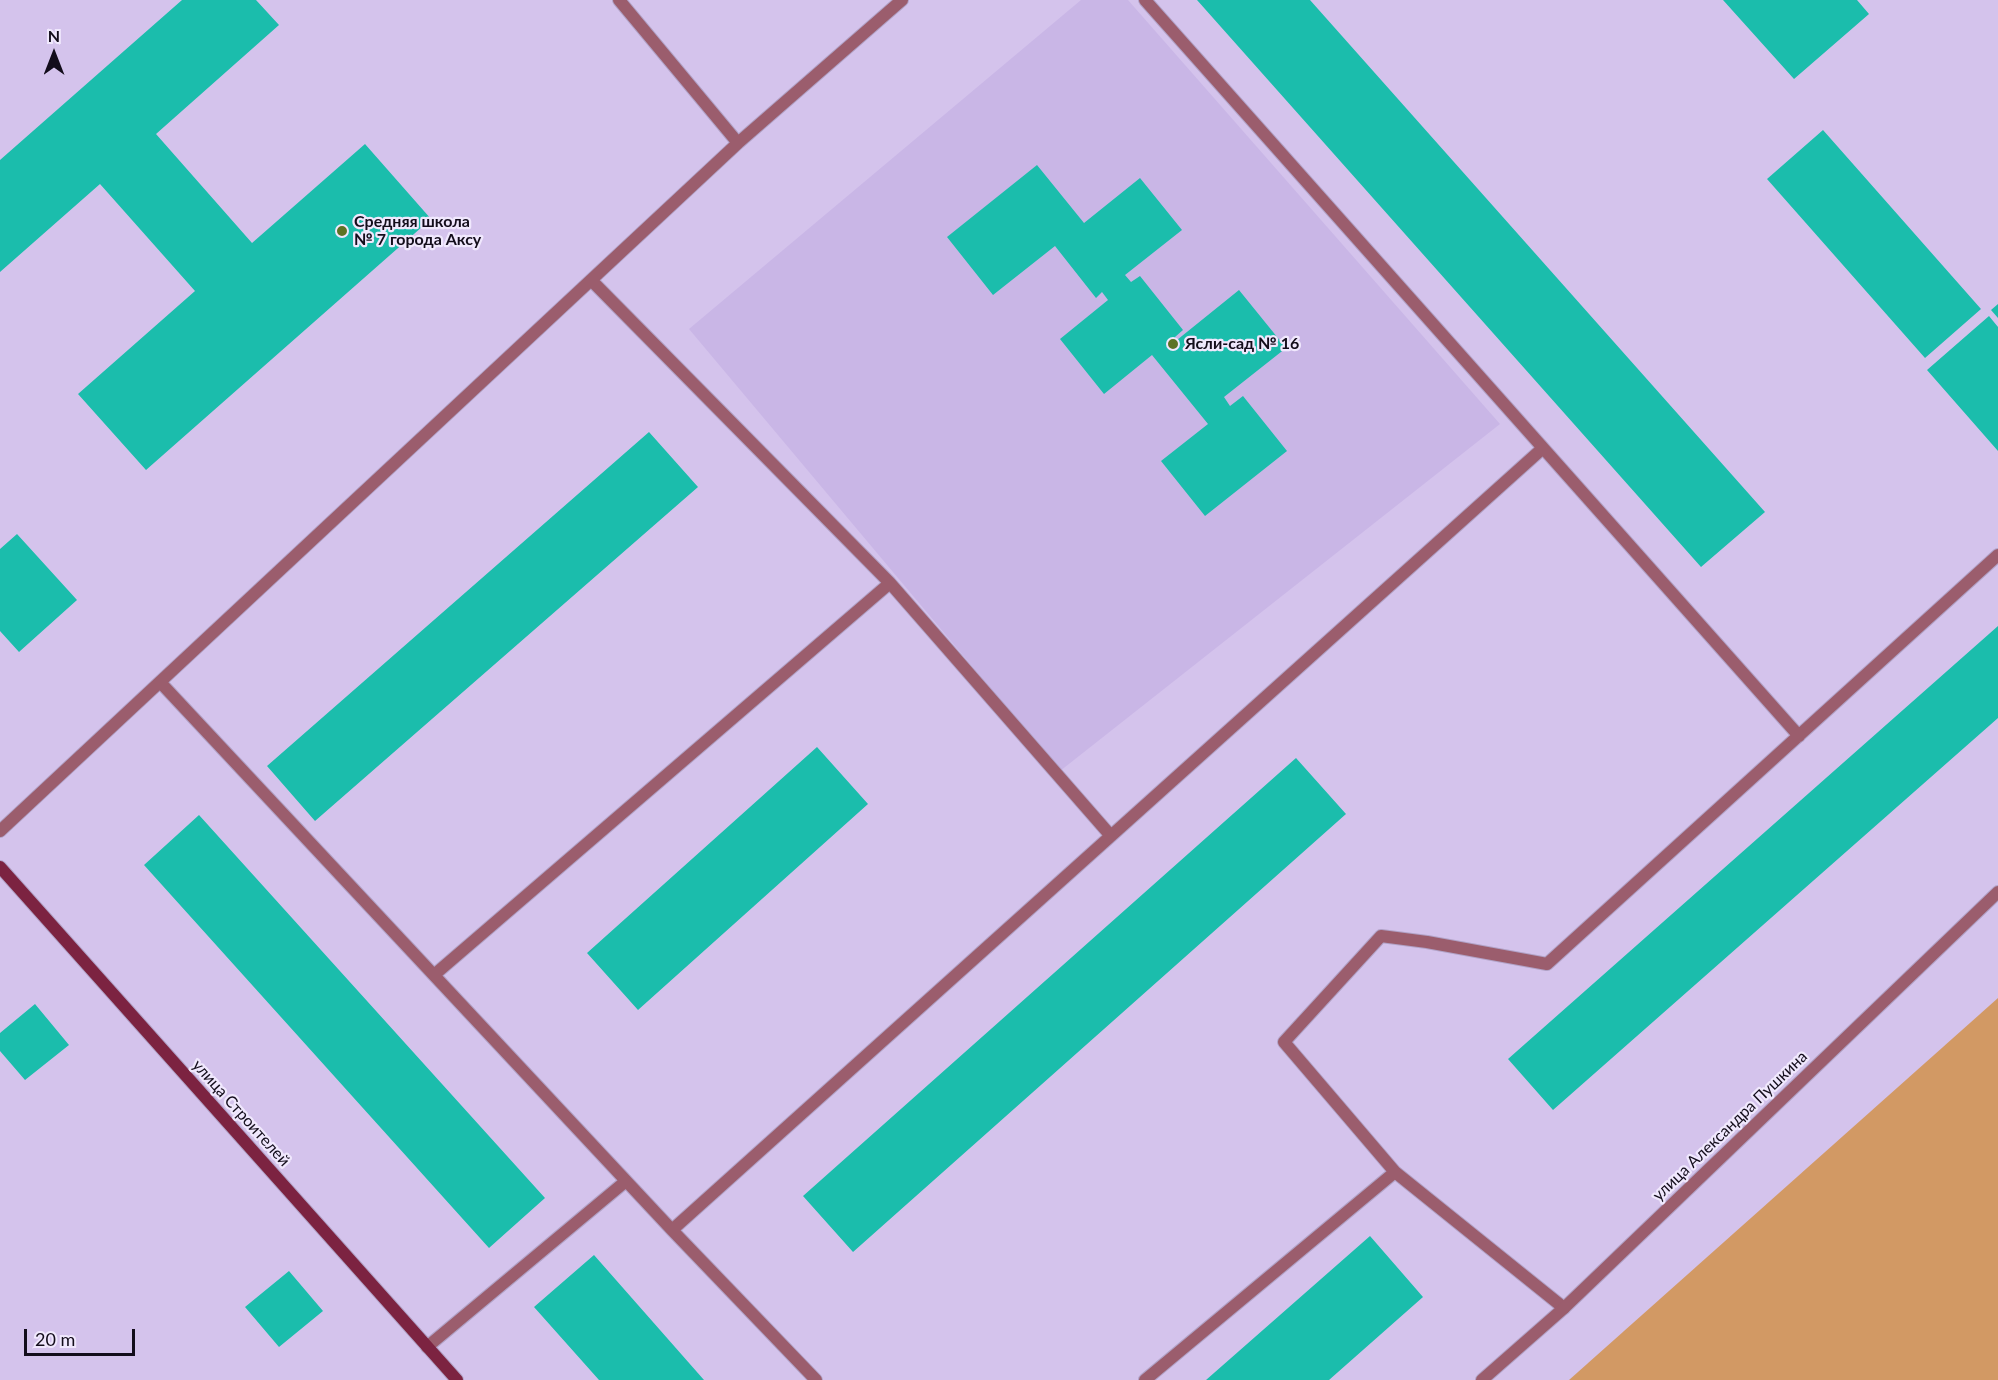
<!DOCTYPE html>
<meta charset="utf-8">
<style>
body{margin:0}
#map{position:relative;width:1998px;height:1380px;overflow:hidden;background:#d4c3ec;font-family:Lato,sans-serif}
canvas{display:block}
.north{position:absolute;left:24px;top:24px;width:60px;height:60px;-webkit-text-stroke:4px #f0e8fd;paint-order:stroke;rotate:0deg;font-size:16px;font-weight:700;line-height:24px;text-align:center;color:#130d1b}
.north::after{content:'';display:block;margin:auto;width:21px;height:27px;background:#130d1b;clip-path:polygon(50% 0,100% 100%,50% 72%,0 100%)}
.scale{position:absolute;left:24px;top:1329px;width:111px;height:27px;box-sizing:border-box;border:3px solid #130d1b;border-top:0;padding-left:8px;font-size:18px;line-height:21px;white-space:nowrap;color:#130d1b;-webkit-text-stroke:4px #f0e8fd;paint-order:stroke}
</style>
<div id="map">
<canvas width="1998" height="1380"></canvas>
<div class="north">N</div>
<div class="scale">20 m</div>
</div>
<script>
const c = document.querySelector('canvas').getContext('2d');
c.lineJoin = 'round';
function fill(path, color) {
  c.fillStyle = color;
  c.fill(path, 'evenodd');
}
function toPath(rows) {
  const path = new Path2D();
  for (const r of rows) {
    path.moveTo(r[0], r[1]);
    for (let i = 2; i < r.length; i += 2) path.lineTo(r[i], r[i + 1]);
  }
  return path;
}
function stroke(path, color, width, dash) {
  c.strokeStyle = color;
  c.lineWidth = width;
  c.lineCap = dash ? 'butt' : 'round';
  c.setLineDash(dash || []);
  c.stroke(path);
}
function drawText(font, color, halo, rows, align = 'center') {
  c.font = font + ' Lato,sans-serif';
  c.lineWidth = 4.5;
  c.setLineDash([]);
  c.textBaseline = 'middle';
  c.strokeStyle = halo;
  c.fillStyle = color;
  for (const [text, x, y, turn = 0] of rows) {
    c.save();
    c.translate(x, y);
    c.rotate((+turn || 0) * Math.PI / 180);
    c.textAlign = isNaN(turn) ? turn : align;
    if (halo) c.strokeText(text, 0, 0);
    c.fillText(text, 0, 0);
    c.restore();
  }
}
fill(toPath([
 [1081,0,1128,0,1500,424,1060,771,689,329]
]), '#c9b6e6');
fill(toPath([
 [1998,998,1998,1380,1569,1380]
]), '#d29964');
fill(toPath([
 [182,0,256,0,279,25,156,134,252,243,365,144,431,219,146,470,78,394,195,291,100,184,0,272,0,160],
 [1197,0,1310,0,1765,512,1701,567],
 [1723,0,1857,0,1869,14,1794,79],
 [1823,130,1981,309,1925,358,1767,179],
 [1037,165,1084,223,1140,178,1182,230,1125,275,1131,282,1140,276,1183,330,1175,337,1177,340,1239,290,1286,348,1224,397,1230,406,1243,396,1287,451,1205,516,1161,461,1208,424,1152,355,1104,394,1060,339,1108,300,1102,292,1096,298,1055,246,993,295,947,237],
 [1998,304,1998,318,1991,310],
 [1989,316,1998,327,1998,451,1927,370],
 [649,432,698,487,315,821,267,766],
 [17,534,77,600,19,652,0,631,0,549],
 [1998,626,1998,718,1553,1110,1508,1059],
 [817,747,868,804,638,1010,587,953],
 [1296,758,1346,814,853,1252,803,1196],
 [199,815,545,1198,489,1248,144,865],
 [35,1004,69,1045,25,1080,0,1051,0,1033],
 [1370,1236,1423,1297,1329,1380,1206,1380],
 [594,1255,704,1380,599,1380,534,1307],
 [289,1271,323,1311,279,1347,245,1307]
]), '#1bbdac');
const lane = toPath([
 [1145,0,1799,736],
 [738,143,902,0],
 [591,280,890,583,1111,836],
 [160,682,672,1230,816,1380],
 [0,831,738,143,619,0],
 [434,975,890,583],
 [672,1230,1543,448],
 [1564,1308,1395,1172,1284,1042,1381,936,1427,942,1547,964,1998,555],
 [427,1347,626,1181],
 [1145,1380,1395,1172]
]);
const street = toPath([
 [1482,1380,1564,1308,1998,892]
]);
const secondary = toPath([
 [0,867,457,1380]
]);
stroke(lane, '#b1a2c6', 14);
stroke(street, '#b1a2c6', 14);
stroke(secondary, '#b1a2c6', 14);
stroke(lane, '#9b5d6d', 12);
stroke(street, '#9b5d6d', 12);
stroke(secondary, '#7c2341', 12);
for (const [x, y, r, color] of [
 [342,231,6,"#5d7324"],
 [1173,344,6,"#5d7324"]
]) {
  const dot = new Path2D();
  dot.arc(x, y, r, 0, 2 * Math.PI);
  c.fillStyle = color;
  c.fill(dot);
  stroke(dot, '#f0e8fd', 2);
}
drawText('bold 16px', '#130d1b', '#f0e8fd', [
 ["Средняя школа",354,222],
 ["№ 7 города Аксу",354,240],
 ["Ясли-сад № 16",1185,344]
], 'left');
drawText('16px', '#130d1b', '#f0e8fd', [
 ["улица Строителей",241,1113,48],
 ["улица Александра Пушкина",1730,1126,-44]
]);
</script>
